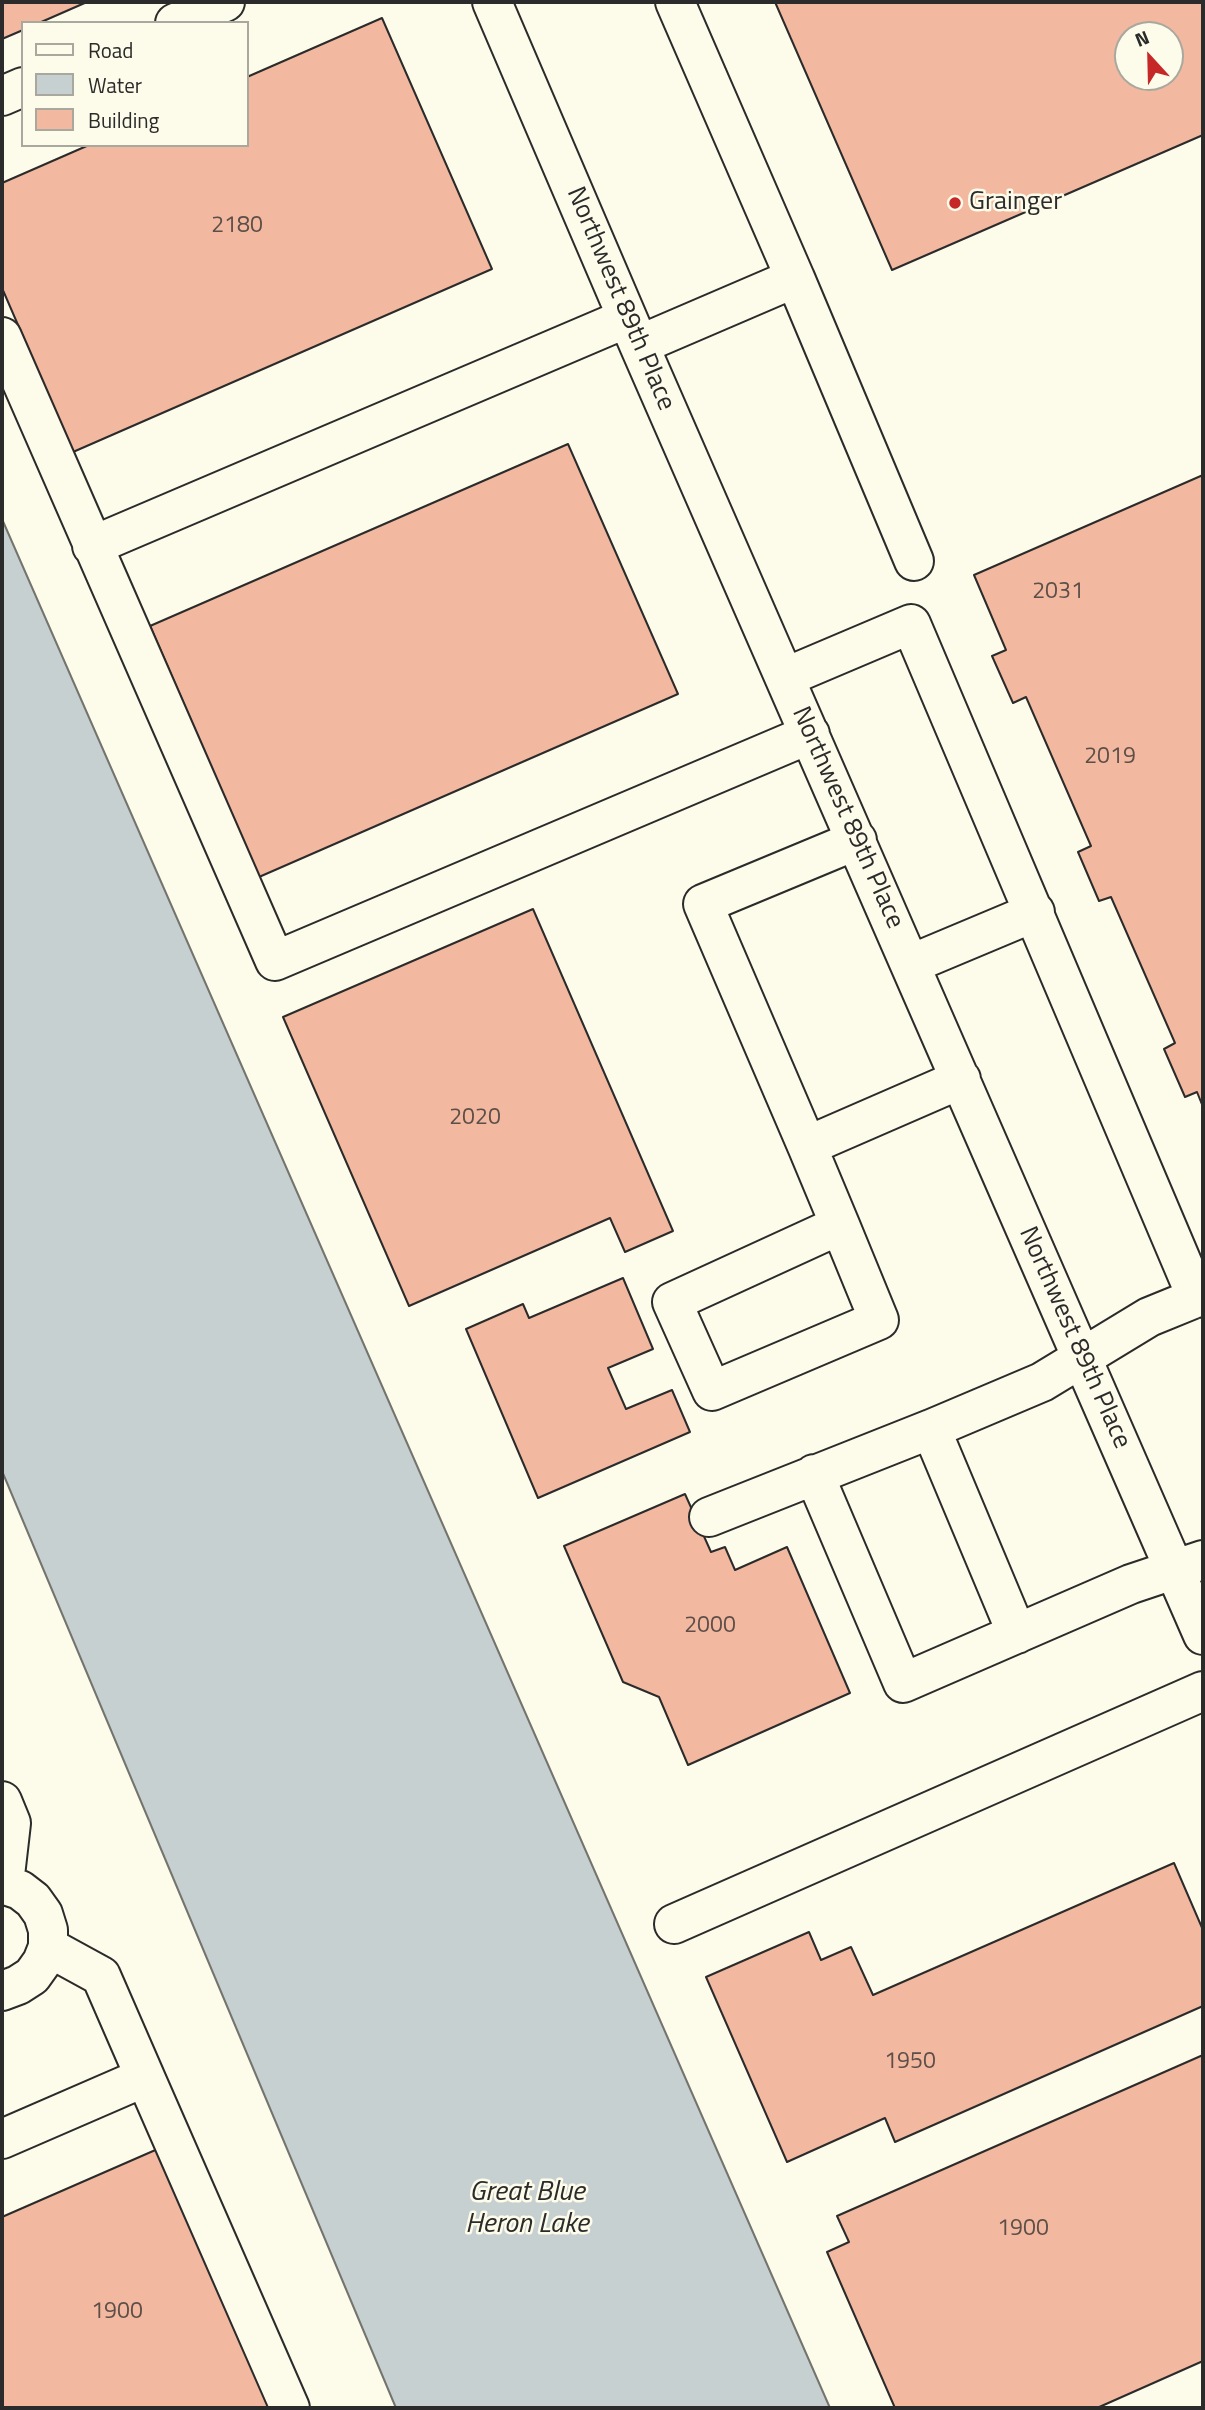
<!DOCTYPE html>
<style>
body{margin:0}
#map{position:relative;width:1205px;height:2410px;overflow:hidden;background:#fdfbea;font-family:"Titillium Web",sans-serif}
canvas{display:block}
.frame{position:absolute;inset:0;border:4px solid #2b2b2b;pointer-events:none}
.legend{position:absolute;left:21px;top:21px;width:228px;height:126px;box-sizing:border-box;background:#fdfbea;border:2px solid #a9a89e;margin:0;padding:9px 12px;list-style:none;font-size:21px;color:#2b2b2b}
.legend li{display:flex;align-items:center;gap:14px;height:35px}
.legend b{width:35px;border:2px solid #a9a89e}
.north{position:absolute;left:1114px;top:21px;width:70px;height:70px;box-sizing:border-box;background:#fdfbea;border:2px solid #a9a89e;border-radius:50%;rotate:338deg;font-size:19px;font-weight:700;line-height:28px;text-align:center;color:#2b2b2b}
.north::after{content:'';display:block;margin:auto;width:24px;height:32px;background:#c62828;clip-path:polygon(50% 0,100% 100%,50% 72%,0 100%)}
</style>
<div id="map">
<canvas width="1205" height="2410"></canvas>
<div class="frame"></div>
<ul class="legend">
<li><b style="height:9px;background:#fdfbea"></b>Road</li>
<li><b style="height:19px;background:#c7d0d0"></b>Water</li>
<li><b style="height:19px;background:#f2b8a0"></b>Building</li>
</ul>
<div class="north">N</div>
</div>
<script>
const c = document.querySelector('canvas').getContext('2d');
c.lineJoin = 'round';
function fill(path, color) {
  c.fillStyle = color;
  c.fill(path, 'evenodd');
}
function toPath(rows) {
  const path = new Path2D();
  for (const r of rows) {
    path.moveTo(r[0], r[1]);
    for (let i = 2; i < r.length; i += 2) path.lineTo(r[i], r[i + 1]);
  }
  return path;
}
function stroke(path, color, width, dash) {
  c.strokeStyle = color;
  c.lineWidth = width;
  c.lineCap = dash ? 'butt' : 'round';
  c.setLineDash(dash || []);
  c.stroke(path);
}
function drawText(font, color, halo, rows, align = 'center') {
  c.font = font + ' "Titillium Web",sans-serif';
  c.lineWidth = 5;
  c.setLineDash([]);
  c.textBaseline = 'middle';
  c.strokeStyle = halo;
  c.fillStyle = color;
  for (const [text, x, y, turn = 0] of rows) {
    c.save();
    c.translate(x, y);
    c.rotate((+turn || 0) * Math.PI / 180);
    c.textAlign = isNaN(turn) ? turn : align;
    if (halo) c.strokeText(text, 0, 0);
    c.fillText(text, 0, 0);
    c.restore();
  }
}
const water = toPath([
 [2,519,830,2408,396,2408,2,1471,2,519]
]);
fill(water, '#c7d0d0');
stroke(water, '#74746e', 2);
const building = toPath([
 [2,2,87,2,39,23,23,23,23,30,2,39,2,2],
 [775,2,1203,2,1203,135,892,270,775,2],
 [1128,35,1170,35,1170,77,1128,77,1128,35],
 [382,18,492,269,73,452,2,288,2,183,89,145,247,145,247,77,382,18],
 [568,444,678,694,259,877,150,626,568,444],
 [1203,475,1203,1107,1197,1092,1185,1097,1164,1049,1175,1043,1111,897,1099,901,1078,852,1091,846,1026,697,1013,703,992,656,1006,650,974,575,1203,475],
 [533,909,673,1231,625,1252,610,1218,409,1306,283,1017,533,909],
 [623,1278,653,1349,608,1368,626,1409,672,1390,690,1432,538,1498,466,1329,523,1304,529,1318,623,1278],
 [685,1494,711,1552,725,1547,735,1570,787,1547,850,1693,688,1765,659,1697,623,1682,564,1546,685,1494],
 [1174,1863,1203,1930,1203,2006,895,2142,885,2118,787,2162,706,1977,809,1932,821,1960,851,1947,873,1995,1174,1863],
 [1203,2055,1203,2361,1097,2408,895,2408,827,2252,849,2242,837,2216,1203,2055],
 [160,2148,274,2408,2,2408,2,2217,160,2148]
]);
fill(building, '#f2b8a0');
stroke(building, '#2b2b2b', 2);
const minor = toPath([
 [492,2,639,345,1203,1635],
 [675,2,795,278],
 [175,23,225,2],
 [2,96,23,87],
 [2,337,275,961,810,734],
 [639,345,795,278,914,561],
 [92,546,627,318],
 [786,677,911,624,1197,1298],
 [911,964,1035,912],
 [807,1146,703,904,857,840],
 [840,1225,672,1302,712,1391,879,1320,840,1225,807,1146,961,1079],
 [931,1429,1017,1634],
 [814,1474,903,1683,1131,1584,1203,1560],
 [709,1517,931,1429,1042,1382,1149,1317,1203,1295],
 [2,1801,11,1823,4,1884],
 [2,1884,20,1890,33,1900,43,1914,48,1930,48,1947,42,1962,32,1976,18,1985,2,1991],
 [674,1924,1203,1691],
 [48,1947,101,1976,145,2077],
 [2,2139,145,2077,290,2408]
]);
stroke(minor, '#2b2b2b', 42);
stroke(minor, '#fdfbea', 38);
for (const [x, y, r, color] of [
 [955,203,7,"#c62828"]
]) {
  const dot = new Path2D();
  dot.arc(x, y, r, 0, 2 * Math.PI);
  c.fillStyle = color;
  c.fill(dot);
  stroke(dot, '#fdfbea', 2.5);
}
drawText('23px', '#5d4e48', null, [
 ["2180",237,226],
 ["2031",1058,592],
 ["2019",1110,757],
 ["2020",475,1118],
 ["2000",710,1626],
 ["1950",910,2062],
 ["1900",1023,2229],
 ["1900",117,2312]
]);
drawText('26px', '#2b2b2b', '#fdfbea', [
 ["Grainger",969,203]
], 'left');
drawText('26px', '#2b2b2b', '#fdfbea', [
 ["Northwest 89th Place",620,299,67],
 ["Northwest 89th Place",847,818,66],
 ["Northwest 89th Place",1074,1338,66]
]);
drawText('italic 28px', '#2b2b2b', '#fdfbea', [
 ["Great Blue",527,2193],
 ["Heron Lake",527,2225]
]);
</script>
